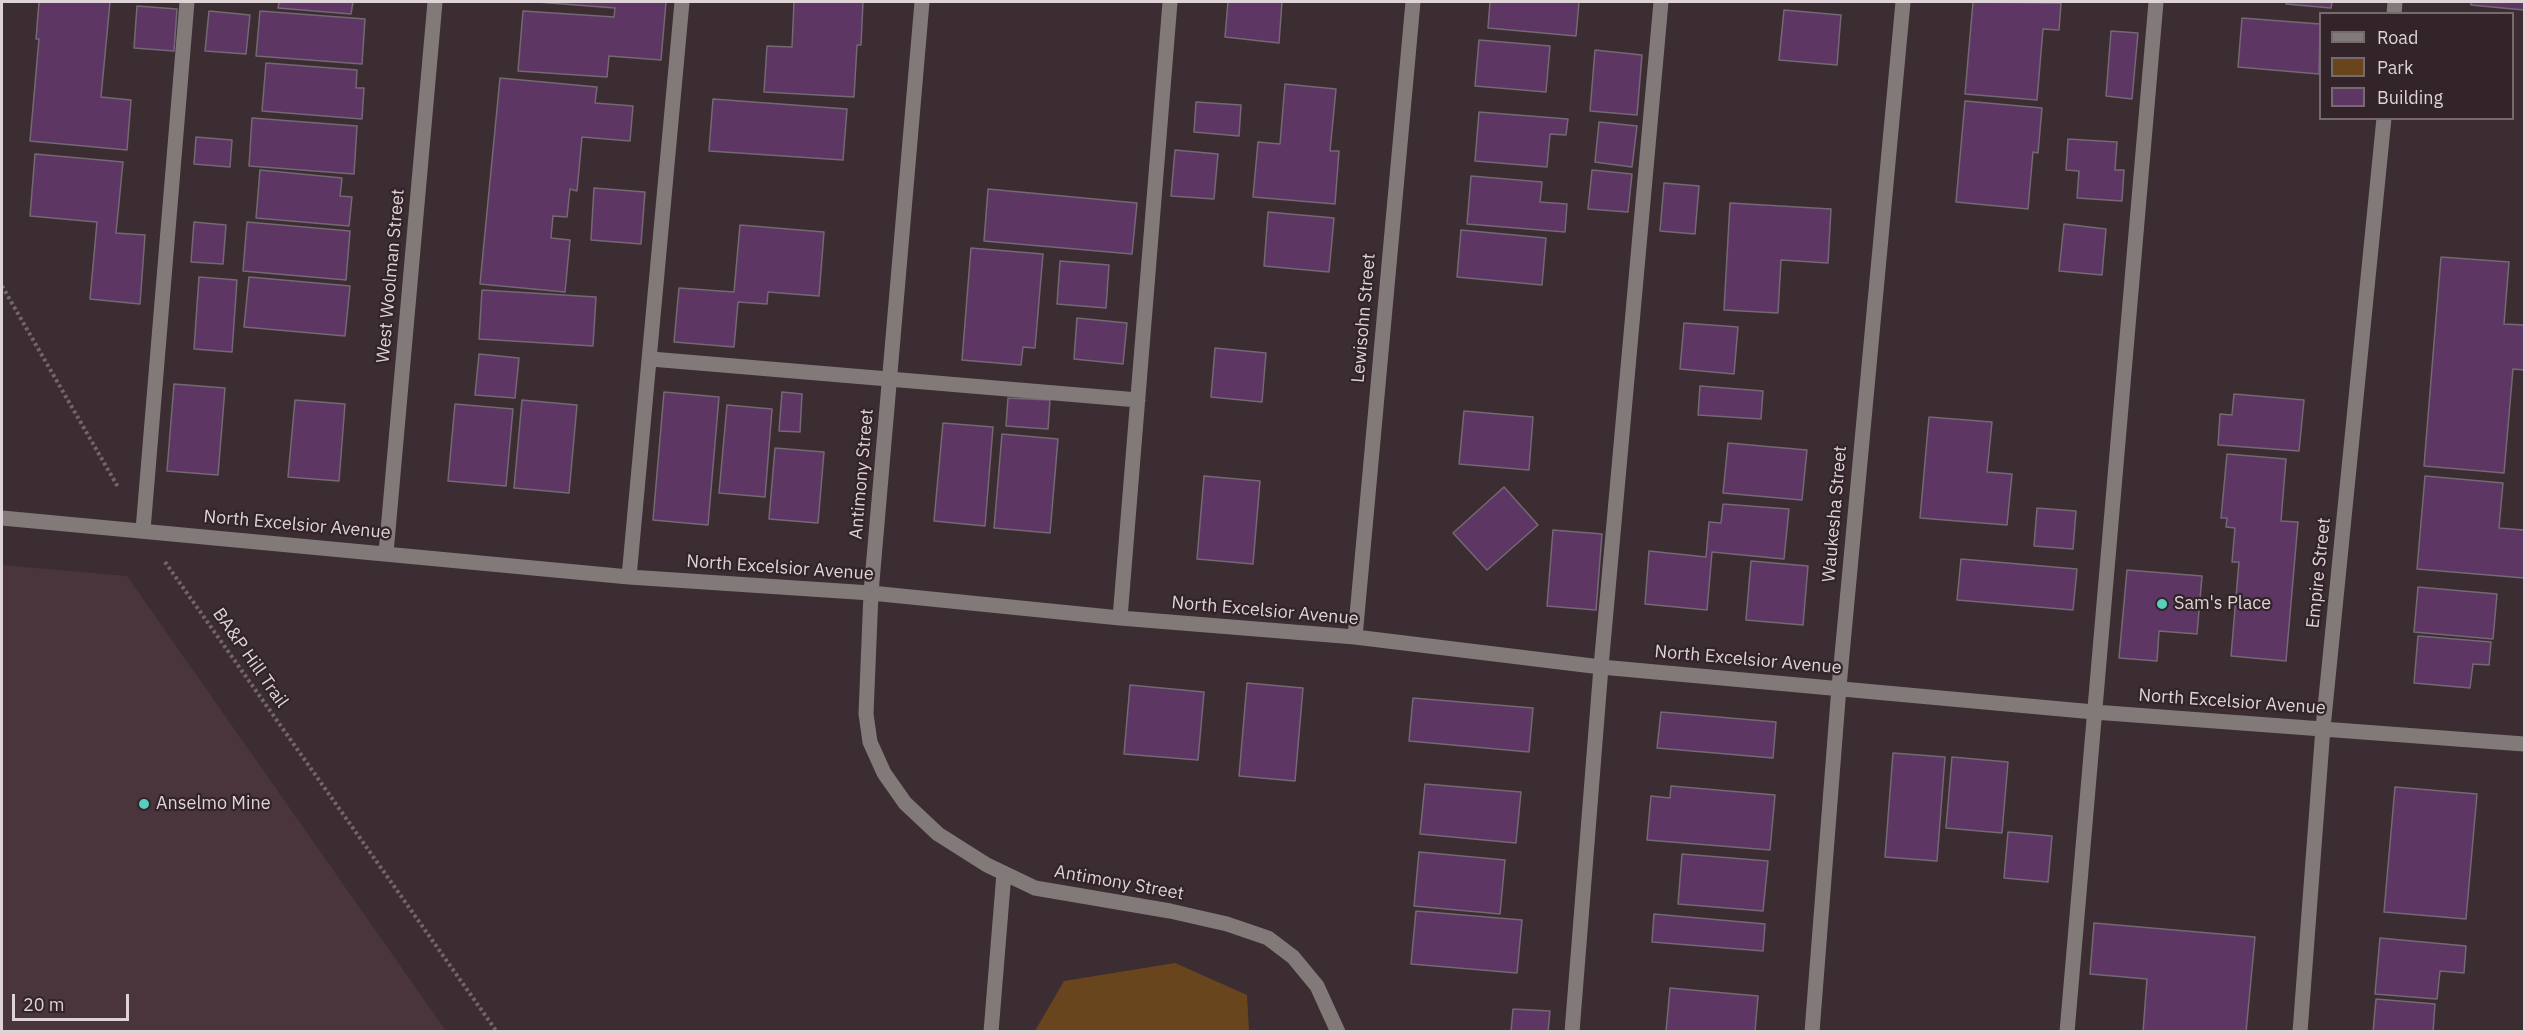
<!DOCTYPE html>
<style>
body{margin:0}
#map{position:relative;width:2526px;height:1033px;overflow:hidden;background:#3c2d32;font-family:"IBM Plex Sans",sans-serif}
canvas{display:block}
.frame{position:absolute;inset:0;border:3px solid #ded4d7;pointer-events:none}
.legend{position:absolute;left:2319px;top:12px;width:195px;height:108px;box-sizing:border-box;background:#322428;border:2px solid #776a6e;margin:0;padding:8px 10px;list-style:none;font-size:18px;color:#ded4d7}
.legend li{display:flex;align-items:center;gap:12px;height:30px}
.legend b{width:30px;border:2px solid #776a6e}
.scale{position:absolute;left:12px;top:994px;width:117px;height:27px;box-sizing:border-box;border:3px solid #ded4d7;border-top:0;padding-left:8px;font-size:18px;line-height:21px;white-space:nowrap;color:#ded4d7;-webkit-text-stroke:4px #322428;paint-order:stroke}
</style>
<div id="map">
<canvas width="2526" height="1033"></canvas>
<div class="frame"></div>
<ul class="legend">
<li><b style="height:8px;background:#827a79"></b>Road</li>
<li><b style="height:16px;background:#69451e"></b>Park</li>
<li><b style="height:16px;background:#5d3663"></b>Building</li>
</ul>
<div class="scale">20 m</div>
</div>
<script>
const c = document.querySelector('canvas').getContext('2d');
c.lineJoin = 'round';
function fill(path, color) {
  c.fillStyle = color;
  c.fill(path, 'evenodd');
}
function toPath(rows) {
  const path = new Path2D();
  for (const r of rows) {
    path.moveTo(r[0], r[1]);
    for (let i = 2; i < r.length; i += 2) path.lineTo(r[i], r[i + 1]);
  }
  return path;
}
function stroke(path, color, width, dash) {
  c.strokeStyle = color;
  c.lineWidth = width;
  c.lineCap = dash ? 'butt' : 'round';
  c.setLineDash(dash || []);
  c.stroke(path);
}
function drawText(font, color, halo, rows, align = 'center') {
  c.font = font + ' "IBM Plex Sans",sans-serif';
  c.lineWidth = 4.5;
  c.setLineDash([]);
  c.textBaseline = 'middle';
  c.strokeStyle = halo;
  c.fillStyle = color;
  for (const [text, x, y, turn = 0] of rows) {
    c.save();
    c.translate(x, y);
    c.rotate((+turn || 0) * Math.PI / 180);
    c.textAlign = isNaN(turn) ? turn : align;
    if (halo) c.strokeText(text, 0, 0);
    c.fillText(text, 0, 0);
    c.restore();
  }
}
fill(toPath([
 [2,565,127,576,446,1031,2,1031]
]), '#4a353d');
fill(toPath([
 [1175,963,1247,995,1249,1031,1035,1031,1064,981]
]), '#69451e');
const building = toPath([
 [39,2,110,2,101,97,131,100,127,150,30,141,39,39,36,39,39,2],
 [279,2,353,2,351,14,278,8,279,2],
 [537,2,666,2,661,60,609,56,607,77,518,71,523,11,614,17,615,8,537,2],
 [794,2,863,2,861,45,857,45,854,97,764,92,767,46,792,47,794,2],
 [1228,2,1282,2,1279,43,1225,37,1228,2],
 [1490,2,1579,2,1576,36,1488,28,1490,2],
 [1973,2,2061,3,2059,30,2043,29,2037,100,1965,94,1973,2],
 [2287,2,2332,2,2331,8,2286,4,2287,2],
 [2471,2,2524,2,2524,10,2471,5,2471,2],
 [137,6,177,9,174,51,134,48,137,6],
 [1784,10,1841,15,1837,65,1779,60,1784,10],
 [209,11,250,15,246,54,205,51,209,11],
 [260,11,365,19,362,64,256,56,260,11],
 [2242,18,2320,24,2319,74,2238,67,2242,18],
 [2111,31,2138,33,2132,99,2106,96,2111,31],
 [1479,40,1550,46,1546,92,1475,86,1479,40],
 [1595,50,1642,55,1637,115,1590,111,1595,50],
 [266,63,357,70,356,88,364,88,362,119,262,111,266,63],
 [500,78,597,87,595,103,633,106,630,141,582,137,577,191,570,189,567,217,553,216,551,238,570,240,565,292,480,284,500,78],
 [1285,84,1336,89,1330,151,1339,151,1335,204,1253,197,1258,142,1280,144,1285,84],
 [713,99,847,109,843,160,709,151,713,99],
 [1965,101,2042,108,2038,153,2033,152,2028,209,1956,202,1965,101],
 [1196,102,1241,105,1239,136,1194,132,1196,102],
 [1479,112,1568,119,1566,135,1550,134,1547,167,1475,161,1479,112],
 [252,118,357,126,354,174,249,166,252,118],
 [1599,122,1637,126,1632,167,1595,162,1599,122],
 [196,137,232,140,230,167,194,164,196,137],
 [2068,139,2117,142,2115,170,2124,170,2122,201,2077,198,2079,171,2066,170,2068,139],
 [1175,150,1218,154,1214,199,1171,196,1175,150],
 [35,154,123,162,116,233,145,235,140,304,90,299,97,222,30,216,35,154],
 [260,170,342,178,340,196,352,197,349,226,256,218,260,170],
 [1592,170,1632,174,1628,212,1588,209,1592,170],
 [1471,176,1542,182,1540,202,1567,204,1565,232,1467,224,1471,176],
 [1664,183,1699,186,1695,234,1660,231,1664,183],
 [594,188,645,192,641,244,591,240,594,188],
 [988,189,1137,203,1132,254,984,241,988,189],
 [1730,203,1831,209,1828,263,1781,260,1778,313,1724,310,1730,203],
 [1268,212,1334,218,1329,272,1264,266,1268,212],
 [194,222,226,225,223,264,191,262,194,222],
 [247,222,350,231,346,280,243,271,247,222],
 [2064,224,2106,229,2102,275,2059,271,2064,224],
 [740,225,824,232,819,296,768,292,767,304,738,302,734,347,674,342,679,288,734,292,740,225],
 [1461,230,1546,238,1542,285,1457,277,1461,230],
 [971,248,1043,254,1035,348,1023,347,1021,365,962,360,971,248],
 [2441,257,2509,262,2504,324,2524,325,2524,370,2513,369,2504,473,2424,466,2441,257],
 [1060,261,1109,265,1106,308,1057,304,1060,261],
 [199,277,237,280,232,352,194,349,199,277],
 [249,277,350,286,345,336,244,327,249,277],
 [482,290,596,297,593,346,479,339,482,290],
 [1077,318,1127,323,1123,364,1074,359,1077,318],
 [1684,323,1738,327,1734,374,1680,369,1684,323],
 [1215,348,1266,353,1262,402,1211,397,1215,348],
 [479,354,519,358,515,398,475,395,479,354],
 [174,384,225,388,218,475,167,471,174,384],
 [1700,386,1763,391,1761,419,1698,415,1700,386],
 [664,392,719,397,708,525,653,520,664,392],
 [782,392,802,394,800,432,779,431,782,392],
 [2234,394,2304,400,2299,451,2218,445,2220,414,2232,415,2234,394],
 [1008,398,1050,400,1048,429,1006,426,1008,398],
 [295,400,345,404,339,481,288,477,295,400],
 [522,400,577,405,569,493,514,488,522,400],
 [455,404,513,409,506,486,448,481,455,404],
 [727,405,772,409,765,497,719,493,727,405],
 [1464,411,1533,417,1529,470,1459,464,1464,411],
 [1929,417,1992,422,1987,472,2012,474,2007,525,1920,518,1929,417],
 [943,423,993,427,985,526,934,521,943,423],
 [1002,434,1058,439,1050,533,994,528,1002,434],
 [1728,443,1807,450,1802,500,1723,493,1728,443],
 [775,448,824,452,818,523,769,519,775,448],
 [2227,454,2286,459,2281,521,2298,522,2286,661,2231,656,2239,562,2232,562,2235,528,2226,527,2227,518,2221,518,2227,454],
 [1204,476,1260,481,1253,564,1197,559,1204,476],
 [2425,476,2503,483,2499,528,2524,530,2524,578,2417,569,2425,476],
 [1504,487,1538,525,1487,570,1453,533,1504,487],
 [1723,504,1789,509,1784,559,1712,552,1707,610,1645,604,1649,551,1706,557,1709,522,1721,523,1723,504],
 [2037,508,2076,511,2073,549,2034,546,2037,508],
 [1553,530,1602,534,1596,610,1547,606,1553,530],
 [1961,559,2077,569,2073,610,1957,600,1961,559],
 [1751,561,1808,566,1803,625,1746,620,1751,561],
 [2127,570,2202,576,2197,634,2159,631,2157,661,2119,658,2127,570],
 [2418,587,2497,594,2493,639,2414,632,2418,587],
 [2418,636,2491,642,2489,665,2473,664,2470,688,2414,683,2418,636],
 [1247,683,1303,688,1295,781,1239,776,1247,683],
 [1130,685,1204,692,1198,760,1124,754,1130,685],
 [1413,698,1533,708,1529,752,1409,741,1413,698],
 [1661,712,1776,722,1773,758,1657,748,1661,712],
 [1893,753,1945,757,1937,861,1885,857,1893,753],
 [1952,757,2008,762,2002,833,1946,828,1952,757],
 [1425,784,1521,792,1516,843,1420,834,1425,784],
 [1671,786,1775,795,1770,850,1647,840,1651,796,1670,798,1671,786],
 [2395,787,2477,794,2466,919,2384,912,2395,787],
 [2008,832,2052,836,2048,882,2004,878,2008,832],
 [1419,852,1505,860,1500,914,1414,906,1419,852],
 [1682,854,1768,861,1763,911,1678,904,1682,854],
 [1416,911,1522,920,1517,973,1411,964,1416,911],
 [1654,914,1765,924,1763,951,1652,942,1654,914],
 [2094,923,2255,937,2246,1032,2143,1032,2147,979,2090,974,2094,923],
 [2380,938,2466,946,2464,973,2440,971,2437,999,2375,994,2380,938],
 [1670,988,1758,996,1755,1032,1666,1032,1670,988],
 [2376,999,2435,1004,2433,1032,2373,1032,2376,999],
 [1513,1009,1550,1011,1548,1032,1511,1032,1513,1009]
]);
fill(building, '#5d3663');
stroke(building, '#736975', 1.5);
stroke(toPath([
 [2,286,118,487],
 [165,562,497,1032]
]), '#73666a', 4, [3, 3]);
stroke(toPath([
 [922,2,871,593,866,714,870,742,884,773,905,803,938,834,987,865,1035,888,1170,911,1227,924,1268,938,1293,957,1317,986,1338,1032],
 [2394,14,2395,2],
 [651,359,1138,400],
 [2,518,629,577,871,593,1120,618,1355,637,1601,667,2094,712,2524,744],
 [143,530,187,2],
 [386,553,435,2],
 [629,577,682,2],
 [1120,618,1170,2],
 [1355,637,1413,2],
 [991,1032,1004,873],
 [1572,1032,1601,667,1661,2],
 [1812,1032,1839,687,1903,2],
 [2067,1032,2156,2],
 [2300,1032,2323,728,2384,118]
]), '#827a79', 15);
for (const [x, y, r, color] of [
 [2162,604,6,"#58cebf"],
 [144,804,6,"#58cebf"]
]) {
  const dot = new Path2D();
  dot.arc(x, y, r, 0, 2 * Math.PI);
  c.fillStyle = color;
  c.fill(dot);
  stroke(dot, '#322428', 2);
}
drawText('18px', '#ded4d7', '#322428', [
 ["West Woolman Street",391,276,-85],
 ["Lewisohn Street",1364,318,-85],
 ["Antimony Street",862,474,-85],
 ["Waukesha Street",1835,514,-85],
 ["North Excelsior Avenue",297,525,5],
 ["North Excelsior Avenue",780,568,4],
 ["Empire Street",2319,573,-84],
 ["North Excelsior Avenue",1265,611,5],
 ["BA&P Hill Trail",250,658,55],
 ["North Excelsior Avenue",1748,660,5],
 ["North Excelsior Avenue",2232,702,4],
 ["Antimony Street",1119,883,10]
]);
drawText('18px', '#ded4d7', '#322428', [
 ["Sam's Place",2174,604],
 ["Anselmo Mine",156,804]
], 'left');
</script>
